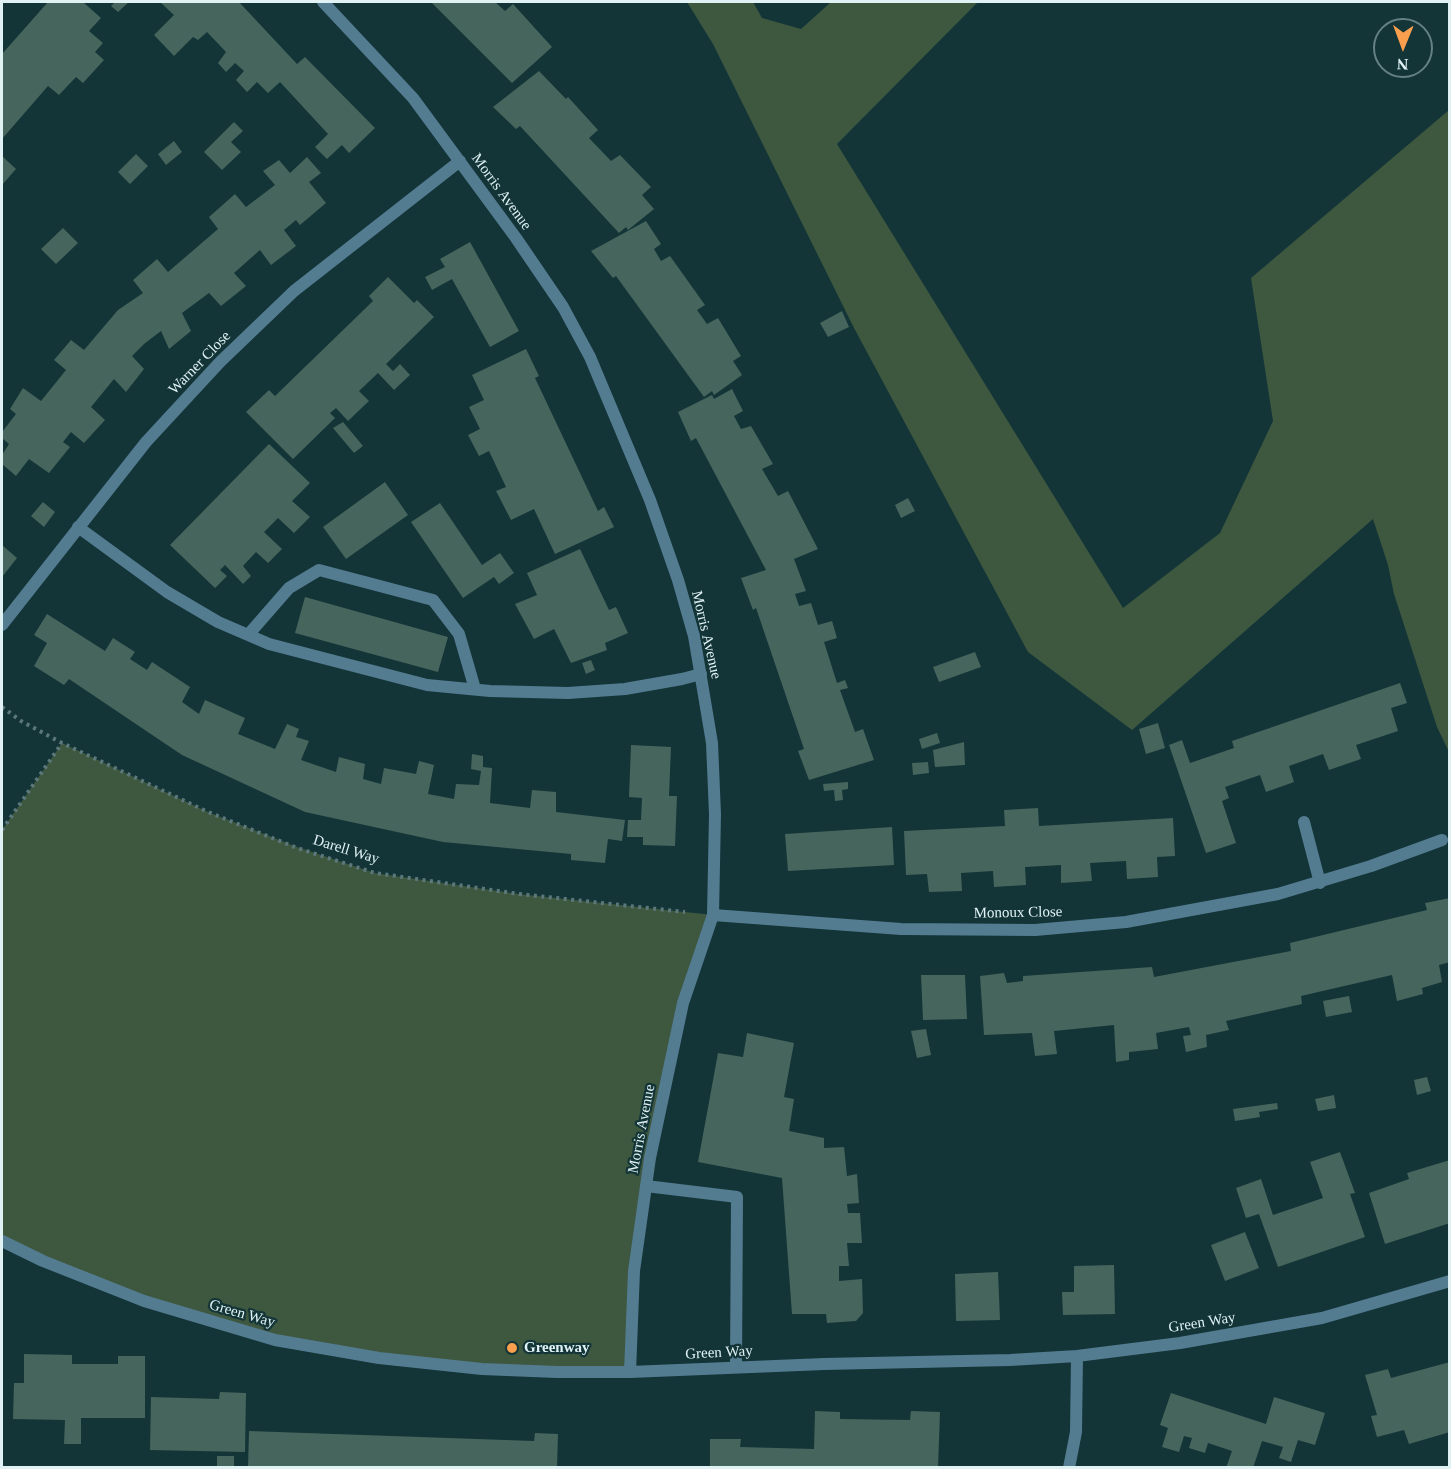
<!DOCTYPE html>
<style>
body{margin:0}
#map{position:relative;width:1451px;height:1469px;overflow:hidden;background:#133538;font-family:Georgia,serif}
canvas{display:block}
.frame{position:absolute;inset:0;border:3px solid #e0f2f4;pointer-events:none}
.north{position:absolute;left:1373px;top:18px;width:60px;height:60px;box-sizing:border-box;background:#133538;border:2px solid #658183;border-radius:50%;rotate:181deg;font-size:16px;font-weight:700;line-height:24px;text-align:center;color:#e0f2f4}
.north::after{content:'';display:block;margin:auto;width:21px;height:27px;background:#f99f4d;clip-path:polygon(50% 0,100% 100%,50% 72%,0 100%)}
</style>
<div id="map">
<canvas width="1451" height="1469"></canvas>
<div class="frame"></div>
<div class="north">N</div>
</div>
<script>
const c = document.querySelector('canvas').getContext('2d');
c.lineJoin = 'round';
function fill(path, color) {
  c.fillStyle = color;
  c.fill(path, 'evenodd');
}
function toPath(rows) {
  const path = new Path2D();
  for (const r of rows) {
    path.moveTo(r[0], r[1]);
    for (let i = 2; i < r.length; i += 2) path.lineTo(r[i], r[i + 1]);
  }
  return path;
}
function stroke(path, color, width, dash) {
  c.strokeStyle = color;
  c.lineWidth = width;
  c.lineCap = dash ? 'butt' : 'round';
  c.setLineDash(dash || []);
  c.stroke(path);
}
function drawText(font, color, halo, rows, align = 'center') {
  c.font = font + ' Georgia,serif';
  c.lineWidth = 4.5;
  c.setLineDash([]);
  c.textBaseline = 'middle';
  c.strokeStyle = halo;
  c.fillStyle = color;
  for (const [text, x, y, turn = 0] of rows) {
    c.save();
    c.translate(x, y);
    c.rotate((+turn || 0) * Math.PI / 180);
    c.textAlign = isNaN(turn) ? turn : align;
    if (halo) c.strokeText(text, 0, 0);
    c.fillText(text, 0, 0);
    c.restore();
  }
}
fill(toPath([
 [687,2,753,2,762,18,801,29,831,2,978,2,837,144,1123,608,1220,533,1273,421,1251,278,1449,110,1449,752,1437,727,1394,594,1388,565,1373,519,1132,730,1028,652,854,328,713,44],
 [62,743,208,812,297,847,375,873,519,894,713,915,683,1003,650,1158,630,1372,482,1369,275,1340,144,1301,2,1241,2,830]
]), '#3e573f');
fill(toPath([
 [48,2,83,2,101,18,89,31,103,43,95,52,104,60,83,83,76,77,59,95,48,86,2,139,2,54],
 [115,2,129,2,118,12,111,6],
 [160,2,239,2,297,64,305,57,375,128,349,153,342,145,327,159,315,147,328,134,280,82,268,93,257,82,247,92,236,80,244,71,235,63,226,72,218,63,226,52,207,32,198,40,193,37,174,56,154,35,174,15],
 [431,2,495,2,505,11,513,4,552,47,512,83],
 [539,71,566,99,568,97,598,130,589,138,611,161,620,155,651,187,642,195,654,209,628,230,626,227,619,233,520,126,516,129,493,107],
 [234,122,243,131,231,142,241,152,222,170,204,152],
 [174,141,182,152,166,165,158,154],
 [136,154,148,166,130,184,118,172],
 [2,156,16,169,2,185],
 [307,157,321,173,309,182,326,203,300,225,296,220,284,230,296,246,271,265,260,250,234,273,246,286,221,306,209,293,182,313,191,331,169,349,161,331,144,344,132,356,144,369,126,392,114,379,91,407,105,420,84,443,71,432,63,442,70,447,49,473,29,459,16,476,2,464,2,455,9,444,2,438,2,432,16,414,10,409,23,388,41,401,66,370,54,360,71,340,84,350,118,310,143,293,133,280,157,259,168,272,218,229,209,217,235,194,246,207,275,185,263,171,279,160,290,173],
 [646,221,661,244,654,249,661,261,670,256,705,305,697,310,707,324,718,318,741,356,733,361,742,375,714,395,712,391,704,397,616,276,613,278,591,251],
 [63,228,78,243,56,264,41,249],
 [470,242,519,331,490,347,452,279,432,290,425,277,445,267,440,259],
 [388,277,414,303,417,300,434,317,386,364,393,371,400,364,410,375,394,390,378,373,359,391,369,401,348,421,336,408,330,413,335,418,293,459,246,412,269,390,275,396,373,301,369,296],
 [842,311,849,327,828,337,820,323],
 [526,349,539,376,535,378,598,511,604,507,614,527,555,554,534,509,511,520,496,491,506,487,489,451,479,456,468,435,480,429,469,407,484,400,472,375],
 [732,389,743,411,734,416,741,429,751,426,773,464,762,469,778,496,788,491,818,549,794,559,806,591,795,594,799,606,811,603,818,625,832,621,837,638,824,642,837,683,845,680,848,688,840,690,855,732,863,729,874,760,809,780,798,751,804,749,756,608,753,610,741,578,766,570,696,438,691,441,678,412,712,395,714,399],
 [343,422,363,446,354,453,333,428],
 [269,444,310,483,292,501,310,517,294,533,278,518,264,532,282,549,268,563,256,552,243,566,251,576,243,584,225,565,220,570,227,576,215,588,170,545],
 [385,482,408,515,346,559,323,527],
 [908,498,915,511,901,518,895,505],
 [43,502,55,512,44,527,31,516],
 [440,503,482,565,500,553,514,573,499,584,494,577,463,598,411,522],
 [2,545,17,558,2,577],
 [580,549,609,610,616,607,628,633,605,643,607,650,571,663,554,629,534,639,515,604,537,595,527,573],
 [305,597,448,637,438,672,295,633],
 [47,614,105,651,113,638,135,652,130,659,147,670,152,662,190,687,182,702,199,714,205,700,245,718,238,734,275,749,287,724,299,729,296,737,309,741,301,760,336,772,339,757,365,764,363,779,381,784,384,768,416,774,419,761,434,765,428,794,454,799,456,784,479,785,481,771,471,769,472,754,483,756,483,767,492,768,490,803,530,808,532,790,556,792,556,812,625,820,622,841,608,839,605,863,571,860,571,854,443,842,305,812,182,755,69,679,64,685,34,666,47,643,34,635],
 [975,652,981,667,939,682,933,667],
 [591,660,595,670,586,674,582,663],
 [1400,683,1407,703,1391,708,1398,731,1356,745,1361,759,1329,770,1323,754,1289,766,1294,782,1266,792,1260,775,1225,787,1229,798,1222,801,1236,843,1206,853,1169,745,1182,740,1190,763,1234,748,1232,741],
 [1158,723,1165,748,1146,754,1139,729],
 [937,733,940,743,922,749,919,739],
 [964,742,965,765,935,767,933,750],
 [631,745,671,747,669,796,677,796,675,846,643,845,643,837,627,837,628,820,641,820,642,798,629,797],
 [928,762,929,773,913,775,912,763],
 [848,782,848,789,842,790,843,800,835,801,834,790,824,791,823,784],
 [1038,808,1039,826,1173,818,1175,856,1157,857,1158,877,1127,879,1126,861,1090,863,1092,881,1061,883,1061,865,1025,867,1026,885,994,887,993,871,961,873,962,891,929,892,927,874,906,875,904,831,1005,826,1004,810],
 [892,827,894,865,788,871,785,834],
 [1450,898,1450,962,1439,965,1442,982,1422,988,1423,994,1397,1001,1392,975,1301,996,1302,1004,1226,1021,1229,1030,1206,1035,1207,1047,1186,1052,1183,1036,1191,1035,1189,1027,1156,1033,1158,1049,1129,1052,1129,1060,1116,1062,1114,1025,1054,1031,1057,1054,1035,1056,1032,1033,984,1035,980,976,1004,973,1007,983,1023,981,1023,976,1152,967,1154,977,1291,951,1290,943,1427,910,1425,903],
 [921,975,965,975,967,1019,923,1020],
 [1349,996,1352,1012,1326,1017,1323,1001],
 [926,1029,931,1055,917,1058,911,1031],
 [747,1033,794,1043,784,1097,794,1099,789,1131,824,1138,824,1148,844,1147,847,1176,857,1174,859,1203,847,1204,848,1213,860,1213,862,1243,847,1243,849,1266,839,1266,839,1281,862,1279,863,1313,856,1321,827,1323,826,1314,792,1314,782,1178,698,1162,718,1053,743,1057],
 [1427,1077,1431,1091,1417,1095,1414,1080],
 [1334,1095,1336,1108,1318,1111,1315,1099],
 [1277,1103,1278,1109,1259,1112,1260,1117,1235,1121,1233,1109],
 [1340,1152,1355,1193,1350,1194,1365,1237,1278,1267,1259,1214,1246,1218,1236,1188,1261,1179,1273,1215,1323,1198,1310,1162],
 [1450,1160,1450,1223,1385,1244,1369,1193,1409,1179,1407,1173],
 [1245,1232,1259,1268,1225,1281,1211,1245],
 [1114,1265,1115,1314,1063,1315,1062,1292,1074,1292,1074,1266],
 [998,1272,1000,1320,956,1321,955,1274],
 [24,1354,72,1355,72,1364,118,1364,118,1356,145,1356,145,1418,81,1418,81,1444,64,1444,65,1420,13,1419,14,1383,24,1383],
 [1450,1362,1450,1432,1409,1444,1404,1430,1377,1437,1371,1416,1377,1415,1365,1375,1388,1369,1391,1378],
 [220,1392,246,1393,245,1452,150,1450,151,1397,219,1399],
 [1171,1393,1266,1424,1274,1397,1325,1413,1315,1445,1298,1440,1291,1462,1279,1458,1283,1447,1262,1441,1253,1468,1226,1468,1232,1451,1208,1443,1205,1453,1189,1448,1192,1438,1184,1436,1179,1452,1162,1447,1168,1428,1160,1425],
 [815,1411,840,1412,840,1419,910,1420,911,1411,940,1412,938,1468,710,1468,710,1439,741,1439,740,1447,814,1449],
 [249,1431,534,1441,535,1433,558,1434,557,1468,248,1468],
 [217,1456,234,1456,234,1468,217,1468]
]), '#46655c');
stroke(toPath([
 [2,707,21,721,62,743,208,812,297,848,375,873,519,894,685,912],
 [2,830,62,743]
]), '#5c787b', 4, [3, 4.5]);
stroke(toPath([
 [78,527,167,592,218,622,269,644,427,685,490,691,568,693,625,689,682,679,701,674],
 [248,635,289,588,319,570,433,600,459,634,475,689],
 [646,1186,737,1197,736,1367]
]), '#547c91', 12);
stroke(toPath([
 [323,2,413,98,516,238,563,307,590,357,650,500,678,580,694,636,712,743,715,814,713,915,683,1003,650,1158,634,1271,630,1372],
 [2,625,146,442,220,362,294,291,460,161],
 [1304,822,1320,883],
 [713,915,901,929,1035,930,1126,922,1278,894,1371,866,1442,840],
 [2,1241,43,1261,144,1301,275,1340,379,1358,482,1369,557,1372,630,1372,824,1364,1010,1360,1077,1356,1180,1343,1322,1318,1450,1281],
 [1069,1468,1076,1432,1077,1356]
]), '#547c91', 12);
for (const [x, y, r, color] of [
 [512,1348,6,"#f99f4d"]
]) {
  const dot = new Path2D();
  dot.arc(x, y, r, 0, 2 * Math.PI);
  c.fillStyle = color;
  c.fill(dot);
  stroke(dot, '#133538', 2);
}
drawText('15px', '#e0f2f4', '#133538', [
 ["Morris Avenue",501,192,54],
 ["Warner Close",200,363,-46],
 ["Morris Avenue",706,635,77],
 ["Darell Way",346,850,17],
 ["Monoux Close",1018,913,-1],
 ["Morris Avenue",642,1129,-79],
 ["Green Way",242,1314,16],
 ["Green Way",1202,1323,-9],
 ["Green Way",719,1353,-3]
]);
drawText('bold 15px', '#e0f2f4', '#133538', [
 ["Greenway",524,1348]
], 'left');
</script>
